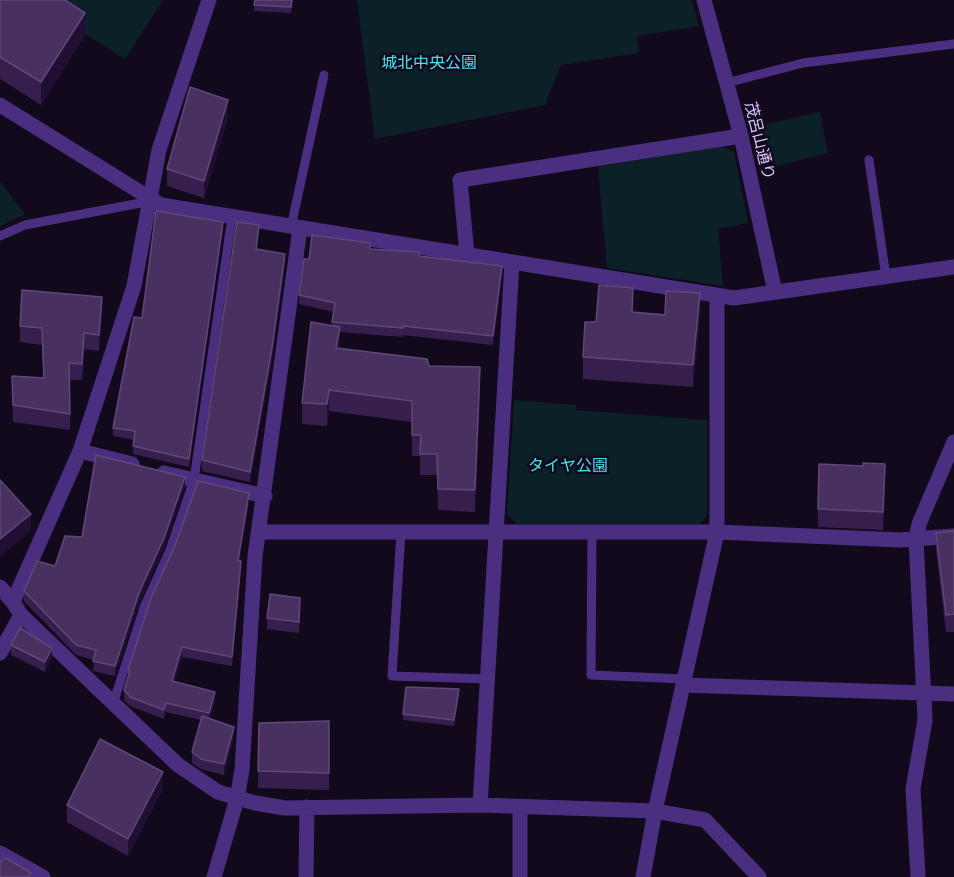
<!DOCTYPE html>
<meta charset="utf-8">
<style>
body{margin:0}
canvas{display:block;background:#12091d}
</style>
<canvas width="954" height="877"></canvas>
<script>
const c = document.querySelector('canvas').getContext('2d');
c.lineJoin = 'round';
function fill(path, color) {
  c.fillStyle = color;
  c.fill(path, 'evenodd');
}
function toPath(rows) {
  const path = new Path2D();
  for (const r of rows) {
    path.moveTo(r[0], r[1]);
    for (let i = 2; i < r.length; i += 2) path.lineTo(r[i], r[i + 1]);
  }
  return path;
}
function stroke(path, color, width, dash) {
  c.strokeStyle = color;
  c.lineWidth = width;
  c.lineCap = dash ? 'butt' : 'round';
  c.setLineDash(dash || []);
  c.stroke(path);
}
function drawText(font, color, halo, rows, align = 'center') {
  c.font = font + ' Manrope,"Noto Sans JP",sans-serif';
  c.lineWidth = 5;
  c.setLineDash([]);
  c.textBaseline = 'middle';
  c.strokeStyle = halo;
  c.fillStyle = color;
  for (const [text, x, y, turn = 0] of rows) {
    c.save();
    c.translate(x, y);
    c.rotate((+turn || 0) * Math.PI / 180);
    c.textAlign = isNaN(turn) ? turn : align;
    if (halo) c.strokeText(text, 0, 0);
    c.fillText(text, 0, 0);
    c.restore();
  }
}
fill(toPath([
 [32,0,163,0,125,59],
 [357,0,691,0,699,26,637,36,639,53,561,65,545,105,375,139],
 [820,112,828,153,760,170,749,128],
 [721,146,734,152,748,223,718,229,723,286,607,268,598,167],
 [0,182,25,214,0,226],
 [514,400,576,405,576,410,707,420,707,516,699,524,517,524,507,513]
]), '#0c2027');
stroke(toPath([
 [726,83,803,63,954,44],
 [869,160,886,277],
 [291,227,324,75],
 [0,236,25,225,151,201],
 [401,532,392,676,487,679],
 [592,532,591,675,684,679],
 [113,704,145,605,170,550,194,480,232,217]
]), '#4a2f81', 9);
stroke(toPath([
 [209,0,159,150,134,286,80,451,13,602,21,615,178,765,218,792,255,803,285,808,480,805,655,811,705,820,759,877],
 [0,105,161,205,734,298,954,267],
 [467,255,460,180,741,136],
 [80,451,132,464],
 [164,473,265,496],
 [259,532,717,532,900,540,954,536],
 [0,653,21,615],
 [683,685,954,694],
 [480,805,512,263],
 [0,853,43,877],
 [214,877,237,799,242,770,255,556,300,228],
 [306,877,307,807],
 [520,877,520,807],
 [643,877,655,811,717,532,717,296],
 [918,877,913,789,925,720,916,539,919,524,954,442]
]), '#4a2f81', 15);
stroke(toPath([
 [704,0,741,136,775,292],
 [0,587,13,602]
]), '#4a2f81', 15);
fill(toPath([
 [0,0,85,35,41,105,0,79],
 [255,0,293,0,291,13,254,11],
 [228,117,204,198,167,186,167,169],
 [223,230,189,467,133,454,134,440,113,436,113,428,142,318],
 [259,236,257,249,285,264,272,359,250,482,202,471,202,460],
 [370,249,419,256,502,275,493,345,403,335,403,337,340,332,340,348,429,366,480,388,475,512,438,510,437,475,420,475,420,456,412,456,412,422,329,411,327,426,302,424,302,403,332,325,334,312,299,304,299,295,309,259],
 [633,312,700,316,693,387,583,379,583,357,596,322],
 [102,314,99,351,84,349,82,380,70,380,70,430,13,422,12,376,43,378,42,345,20,342,20,326],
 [885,481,883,530,818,527,818,509],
 [185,486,164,548,139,603,115,676,93,671,94,660,76,655,24,601,24,591,55,566,82,537],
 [249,502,239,561,241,570,232,666,182,657,175,681,215,701,210,719,234,737,224,775,201,769,192,763,192,752,201,720,166,712,164,719,130,706,124,700,124,690,128,678,128,670],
 [954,531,954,632,946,632,936,550,936,533],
 [300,610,299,633,267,629,267,618],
 [11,645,52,658,45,672,11,655],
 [459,695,454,726,403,720,403,714],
 [329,721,329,790,258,788,259,723],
 [163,789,128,856,67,822,67,805]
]), '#361f4d');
fill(toPath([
 [85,13,85,35,41,105,41,82],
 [228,100,228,117,204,198,204,181],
 [223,222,223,230,189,467,189,459],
 [259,225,259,236,256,260,256,249],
 [285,254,285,264,272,359,250,482,250,472],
 [502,266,502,275,493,345,493,336],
 [700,293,700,316,693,387,693,365],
 [102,297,102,314,99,351,99,335],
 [340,327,340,348,336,348],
 [480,367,480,388,475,512,475,490],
 [329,390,329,411,327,426,327,404],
 [185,477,185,486,164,548,139,603,115,676,115,666,139,593],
 [249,493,249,502,238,570,238,561],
 [31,514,31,531,0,557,0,539],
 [241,561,241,570,232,666,232,657],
 [182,647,182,657,172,690,172,681],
 [52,648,52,658,45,672,45,662],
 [459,689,459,695,454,726,454,720],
 [215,692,215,701,209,722,209,713],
 [166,703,166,712,164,719,164,710],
 [234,727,234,737,224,775,224,764],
 [163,772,163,789,128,856,128,839]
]), '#200f32');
const building = toPath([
 [0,0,65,0,85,13,41,82,0,57,0,0],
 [255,0,292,0,291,7,254,5,255,0],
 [190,87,228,100,204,181,167,169,190,87],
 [156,211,223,222,189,459,133,446,135,431,113,428,134,317,142,318,156,211],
 [237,222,259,225,256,249,285,254,272,348,250,472,202,460,237,222],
 [312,235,370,243,370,249,419,252,419,256,502,266,493,336,403,326,403,328,332,322,335,303,299,295,304,259,309,259,312,235],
 [599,285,633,288,632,312,665,315,666,291,700,293,693,365,583,357,585,322,596,322,599,285],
 [22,290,102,297,99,335,84,333,82,364,69,363,70,414,13,405,12,376,44,378,42,328,20,326,22,290],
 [311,322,340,327,336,348,427,359,429,366,480,367,475,490,438,489,437,454,420,454,421,435,412,435,412,401,329,390,327,404,302,403,311,322],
 [96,455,185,477,164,538,139,593,115,666,93,661,96,650,76,645,24,591,37,561,55,566,65,536,82,537,96,455],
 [863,463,885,464,883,512,818,509,819,464,863,466,863,463],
 [0,480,31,514,0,539,0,480],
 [198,481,249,493,238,561,241,561,232,657,182,647,172,681,215,692,209,713,166,703,164,710,130,697,124,690,130,671,128,670,151,598,176,543,198,481],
 [954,531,954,614,946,615,936,533,954,531],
 [270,594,300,598,299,622,267,618,270,594],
 [20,628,52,648,45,662,11,645,20,628],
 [406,687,459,689,454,720,403,714,406,687],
 [202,716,234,727,224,764,201,759,192,752,202,716],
 [329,721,329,773,258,771,259,723,329,721],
 [100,739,163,772,128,839,67,805,100,739],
 [6,858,31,873,28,877,0,877,0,862,6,858]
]);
fill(building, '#483160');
stroke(building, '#5f4879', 1.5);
drawText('16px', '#46e4ea', '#12091d', [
 ["城北中央公園",429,64],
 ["タイヤ公園",568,467]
]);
drawText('16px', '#ddc5ff', '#12091d', [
 ["茂呂山通り",759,141,76]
]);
</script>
